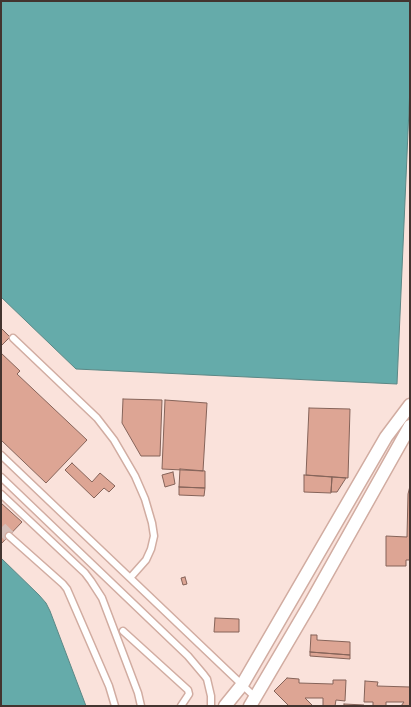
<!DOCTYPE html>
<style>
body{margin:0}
#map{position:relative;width:411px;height:707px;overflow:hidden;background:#fae2db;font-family:Poppins,sans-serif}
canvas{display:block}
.frame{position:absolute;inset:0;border:2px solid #43342f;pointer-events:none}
</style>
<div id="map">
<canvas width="411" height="707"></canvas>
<div class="frame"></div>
</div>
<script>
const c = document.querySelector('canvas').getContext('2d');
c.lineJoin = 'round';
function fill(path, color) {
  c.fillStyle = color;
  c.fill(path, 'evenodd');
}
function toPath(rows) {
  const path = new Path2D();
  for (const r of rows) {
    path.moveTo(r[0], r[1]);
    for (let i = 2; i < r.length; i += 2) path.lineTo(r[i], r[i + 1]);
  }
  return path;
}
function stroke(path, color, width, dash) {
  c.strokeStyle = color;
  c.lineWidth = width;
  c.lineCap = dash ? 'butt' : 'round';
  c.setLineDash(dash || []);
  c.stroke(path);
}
const water = toPath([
 [1,1,410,1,410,86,397,384,76,369,1,297,1,1],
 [1,558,39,595,46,603,50,611,86,706,1,706,1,558]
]);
fill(water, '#65abaa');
stroke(water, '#5b8785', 1);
const building = toPath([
 [1,328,10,337,1,346,1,328],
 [1,353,20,371,17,374,87,440,46,483,1,440,1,353],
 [123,399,162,400,160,456,141,456,122,423,123,399],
 [165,400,207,403,203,471,162,469,165,400],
 [309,408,350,409,348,478,306,475,309,408],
 [72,463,92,482,100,473,115,486,109,492,104,488,94,498,65,470,72,463],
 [180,469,205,471,205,488,179,487,180,469],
 [173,472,175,484,165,487,162,475,173,472],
 [304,475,332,477,331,493,304,492,304,475],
 [332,477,346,478,337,492,331,492,332,477],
 [410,486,410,560,406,560,406,566,386,566,386,536,407,537,408,494,410,486],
 [179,487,205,488,204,496,179,495,179,487],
 [1,503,22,522,1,544,1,503],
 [185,577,187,584,183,585,181,578,185,577],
 [215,618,239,619,239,632,214,632,215,618],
 [311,635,317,635,317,640,350,642,350,655,310,652,311,635],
 [310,652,350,655,350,659,310,656,310,652],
 [287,678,299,679,299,683,333,684,333,680,346,680,345,701,336,700,335,706,323,706,323,698,305,698,313,706,289,706,274,691,287,678],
 [365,681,378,682,377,686,410,687,410,706,401,706,404,702,386,702,386,706,373,706,373,702,364,702,365,681],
 [344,704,364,705,364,706,344,706,344,704]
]);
fill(building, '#dda594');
stroke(building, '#856359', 1);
stroke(toPath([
 [1,528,9,536]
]), '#d5bfb9', 12, [12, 6]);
const lane = toPath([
 [13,338,97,418,114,440,135,476,145,499,152,523,154,536,151,549,146,560,130,578],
 [1,455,256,698],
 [1,477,188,656,204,675,207,679,211,696,211,706],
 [1,494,85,573,91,581,102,598,138,693,141,706],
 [9,536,63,584,67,589,109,686,115,706],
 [123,631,188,690,189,694,181,706]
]);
const street = toPath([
 [225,706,242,685,386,437,410,405],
 [250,706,310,604,410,426]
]);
stroke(lane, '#d1aca1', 9);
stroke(street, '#d1aca1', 15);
stroke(lane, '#fff', 6);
stroke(street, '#fff', 12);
</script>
